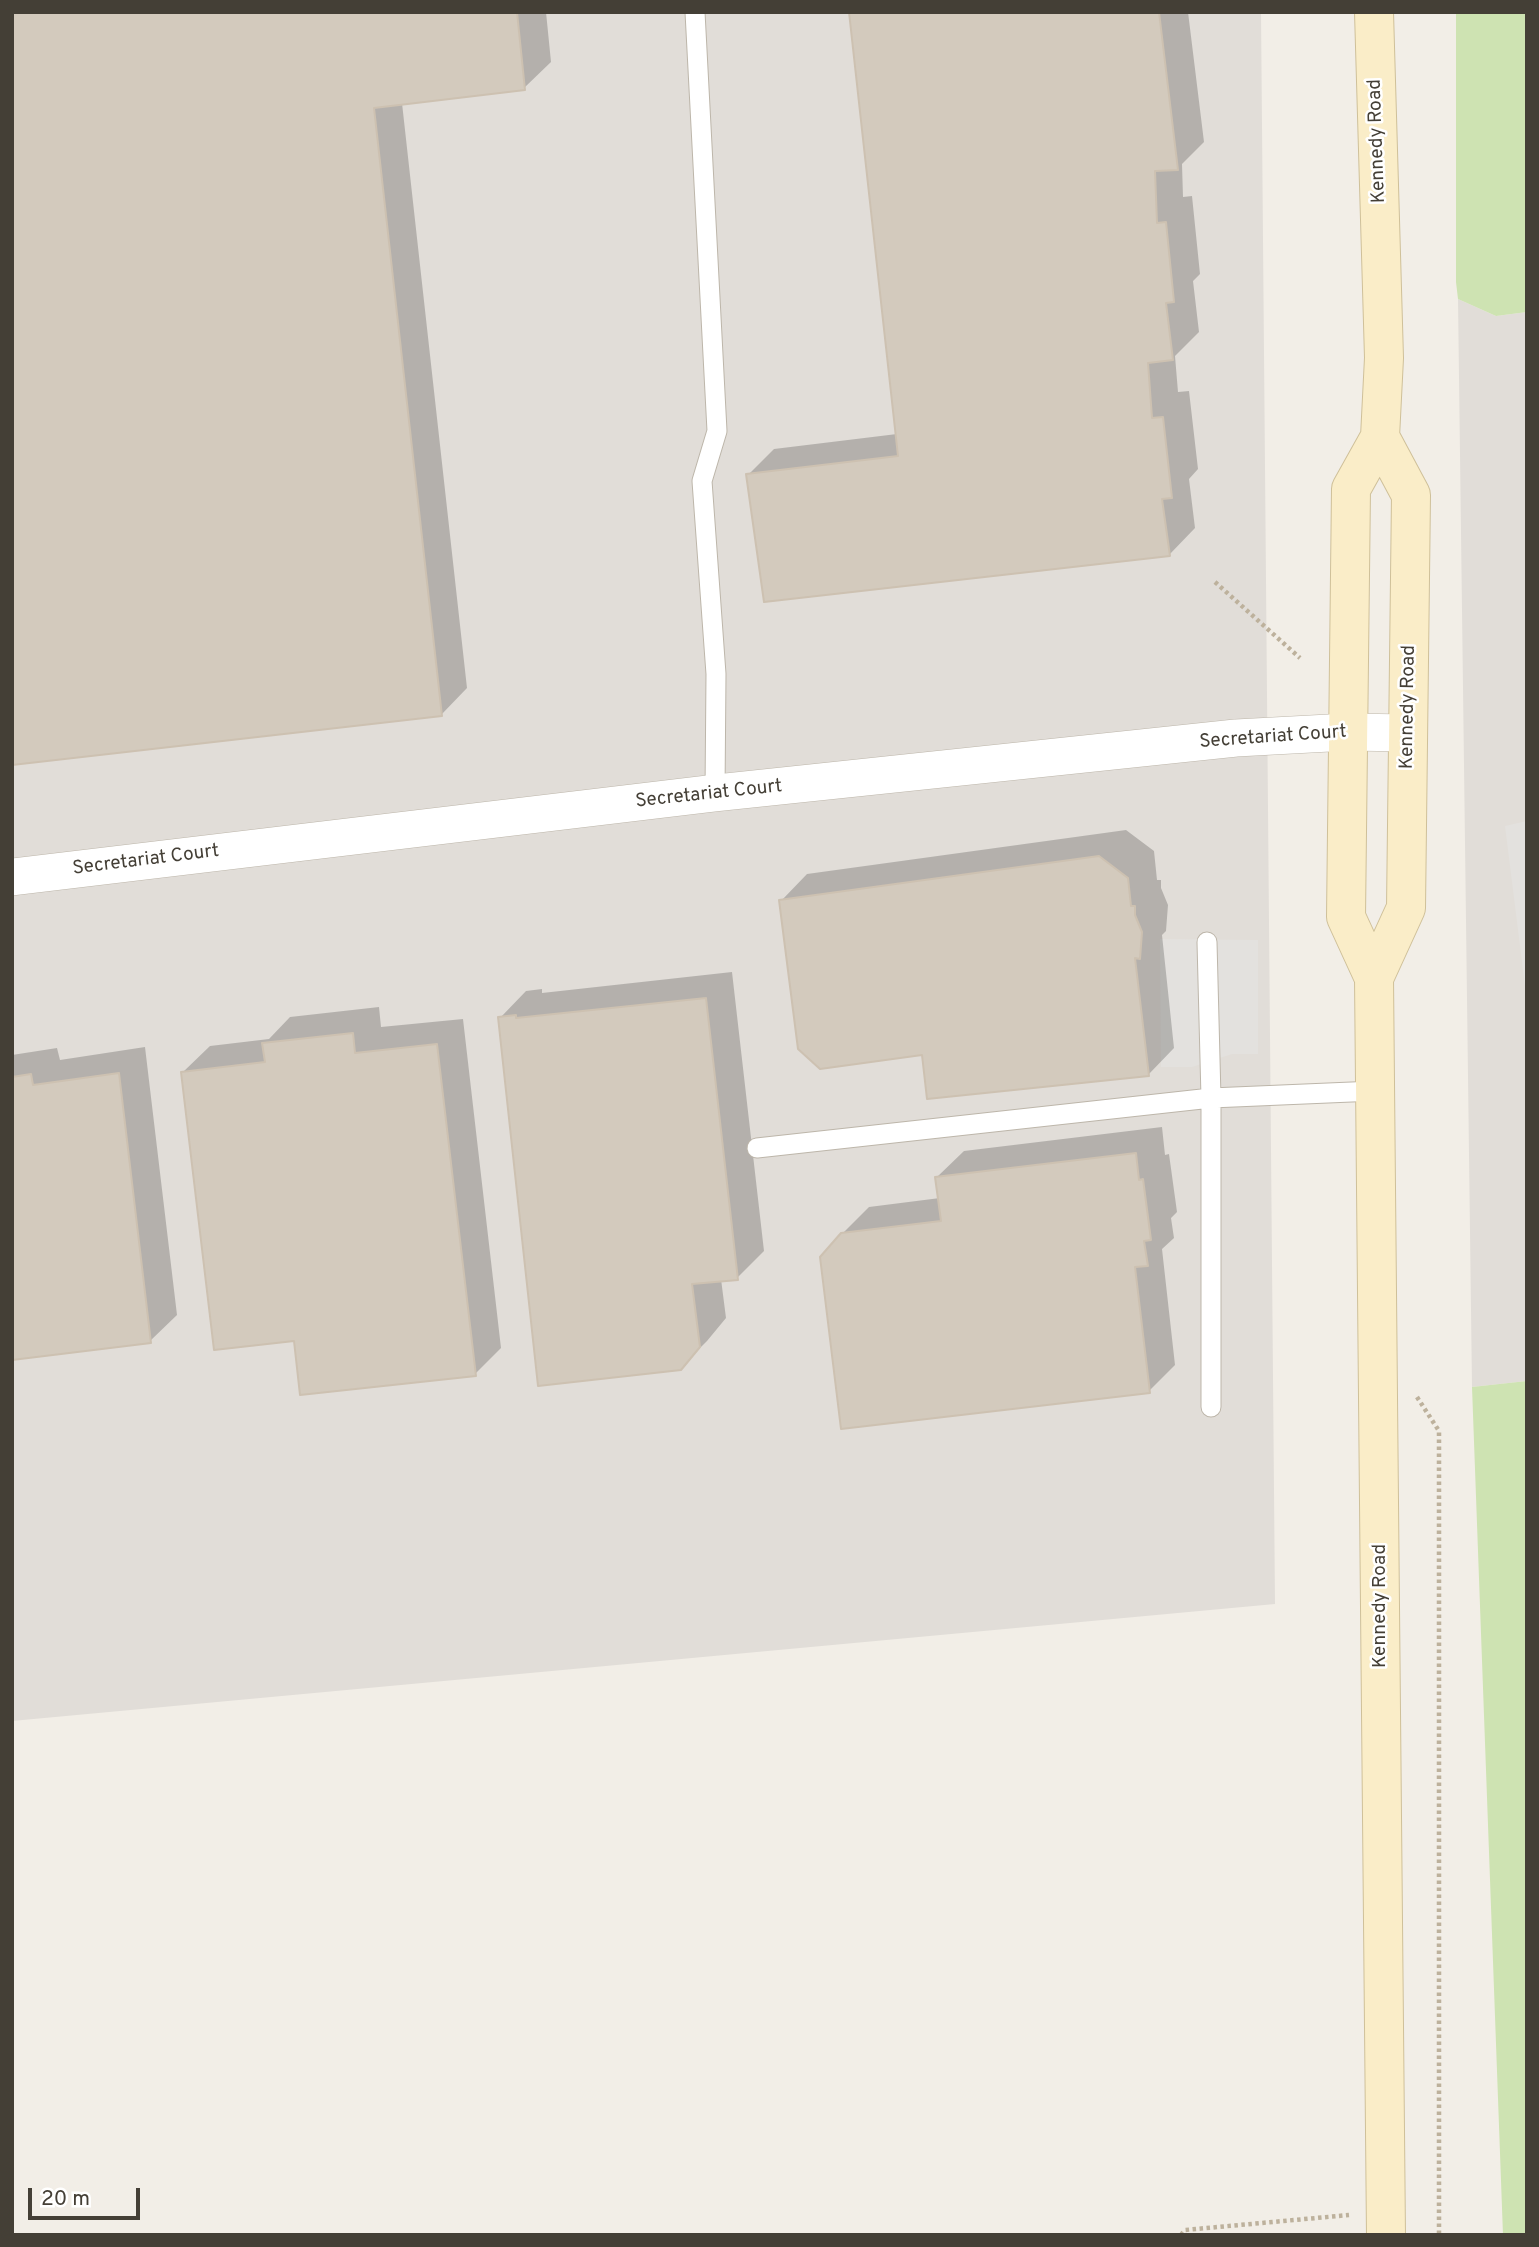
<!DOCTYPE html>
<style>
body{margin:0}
#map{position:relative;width:1539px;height:2247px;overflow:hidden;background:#f2eee7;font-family:Overpass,sans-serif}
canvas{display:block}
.frame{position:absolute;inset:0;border:14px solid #443f36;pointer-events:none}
.scale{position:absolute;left:28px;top:2188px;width:112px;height:32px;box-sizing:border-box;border:4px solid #443f36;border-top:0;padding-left:9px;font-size:21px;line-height:24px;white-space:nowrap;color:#443f36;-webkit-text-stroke:5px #fff;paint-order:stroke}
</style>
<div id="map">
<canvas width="1539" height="2247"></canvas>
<div class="frame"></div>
<div class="scale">20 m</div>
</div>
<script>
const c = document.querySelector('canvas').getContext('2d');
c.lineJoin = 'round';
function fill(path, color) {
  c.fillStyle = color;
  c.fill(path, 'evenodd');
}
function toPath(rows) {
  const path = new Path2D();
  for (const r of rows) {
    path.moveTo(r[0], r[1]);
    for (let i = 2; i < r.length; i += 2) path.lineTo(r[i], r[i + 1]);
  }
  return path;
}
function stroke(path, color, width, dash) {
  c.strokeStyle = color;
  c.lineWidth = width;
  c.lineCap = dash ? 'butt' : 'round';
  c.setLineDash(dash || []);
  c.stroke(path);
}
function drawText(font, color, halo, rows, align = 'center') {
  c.font = font + ' Overpass,sans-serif';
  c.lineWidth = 5;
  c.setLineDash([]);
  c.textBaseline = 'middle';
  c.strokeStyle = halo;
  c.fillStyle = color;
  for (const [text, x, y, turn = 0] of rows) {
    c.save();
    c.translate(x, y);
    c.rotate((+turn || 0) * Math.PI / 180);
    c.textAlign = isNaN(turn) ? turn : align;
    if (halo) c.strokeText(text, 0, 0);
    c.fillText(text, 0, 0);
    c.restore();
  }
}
fill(toPath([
 [12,12,1261,12,1275,1604,12,1721],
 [1458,299,1496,316,1527,312,1527,1381,1472,1387]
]), '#e1ddd8');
fill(toPath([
 [1456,12,1527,12,1527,312,1496,316,1458,299,1456,282],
 [1527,1381,1527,2235,1503,2235,1472,1387]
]), '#cee3b2');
fill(toPath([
 [1527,821,1527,1002,1505,826],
 [1160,939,1258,940,1258,1054,1232,1054,1192,1067,1161,1067]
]), '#e3e1de');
fill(toPath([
 [12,12,546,12,551,62,524,88,402,103,467,688,441,715],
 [850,12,1188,12,1204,142,1182,164,1183,197,1192,196,1200,274,1193,281,1199,332,1175,356,1178,392,1189,391,1198,469,1189,479,1195,528,1169,555,748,475,774,449,897,434],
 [1126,830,1154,851,1157,880,1161,880,1161,888,1168,905,1166,931,1162,935,1174,1048,1148,1075,923,1053,781,901,807,874],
 [732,972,764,1251,737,1278,721,1279,726,1318,707,1341,680,1368,500,1018,526,991,542,989,542,993],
 [379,1007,381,1027,463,1019,501,1348,475,1374,295,1339,183,1072,210,1046,269,1039,290,1017],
 [145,1047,177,1315,150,1341,12,1358,12,1055,57,1048,60,1060],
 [1162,1127,1165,1155,1169,1154,1177,1212,1171,1218,1174,1238,1162,1249,1175,1365,1149,1391,842,1234,869,1207,940,1198,937,1177,964,1151]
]), '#0003');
const building = toPath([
 [12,12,517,12,525,90,374,108,442,716,12,765,12,12],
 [849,12,1159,12,1178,170,1155,171,1157,223,1166,222,1174,302,1166,303,1173,360,1148,363,1152,418,1163,417,1172,498,1162,499,1170,556,764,602,746,474,898,456,849,12],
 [1099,856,1128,878,1131,906,1135,906,1135,915,1142,932,1140,959,1135,958,1149,1076,927,1099,922,1055,820,1069,798,1049,779,900,1099,856],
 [706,998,738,1280,692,1284,700,1347,681,1370,538,1386,498,1017,516,1015,516,1018,706,998],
 [353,1033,355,1053,437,1044,476,1376,300,1395,294,1341,214,1350,181,1072,265,1062,262,1043,353,1033],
 [119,1073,151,1343,12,1360,12,1077,31,1074,33,1085,119,1073],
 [1136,1153,1139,1180,1143,1179,1151,1240,1144,1241,1148,1266,1135,1267,1150,1393,841,1429,820,1257,841,1233,941,1221,935,1177,1136,1153]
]);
fill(building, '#d3cabd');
stroke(building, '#cdc1b1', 2);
const lane = toPath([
 [695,12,717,431,702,481,716,674,715,793],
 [1207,942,1211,1098,1211,1407],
 [757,1148,1211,1098,1375,1091]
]);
const street = toPath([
 [12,877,715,793,1236,738,1348,732,1408,733]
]);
const secondary = toPath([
 [1374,12,1384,358,1380,437,1351,489,1346,917,1374,978,1386,2235],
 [1374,978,1406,908,1411,495,1380,437]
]);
stroke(lane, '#bdb6aa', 21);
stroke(street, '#bdb6aa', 38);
stroke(secondary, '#cfc099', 40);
stroke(toPath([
 [1215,582,1300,658],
 [1417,1397,1439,1431,1439,2235],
 [1181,2235,1185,2230,1349,2215]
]), '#bdb19c', 4.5, [3.5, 3.5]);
stroke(lane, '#fff', 19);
stroke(street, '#fff', 37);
stroke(secondary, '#faedc8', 38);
drawText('19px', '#443f36', '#fff', [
 ["Kennedy Road",1378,141,-92],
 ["Kennedy Road",1409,707,-89],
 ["Secretariat Court",1273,738,-4],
 ["Secretariat Court",709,795,-6],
 ["Secretariat Court",146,861,-7],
 ["Kennedy Road",1381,1606,-90]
]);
</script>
